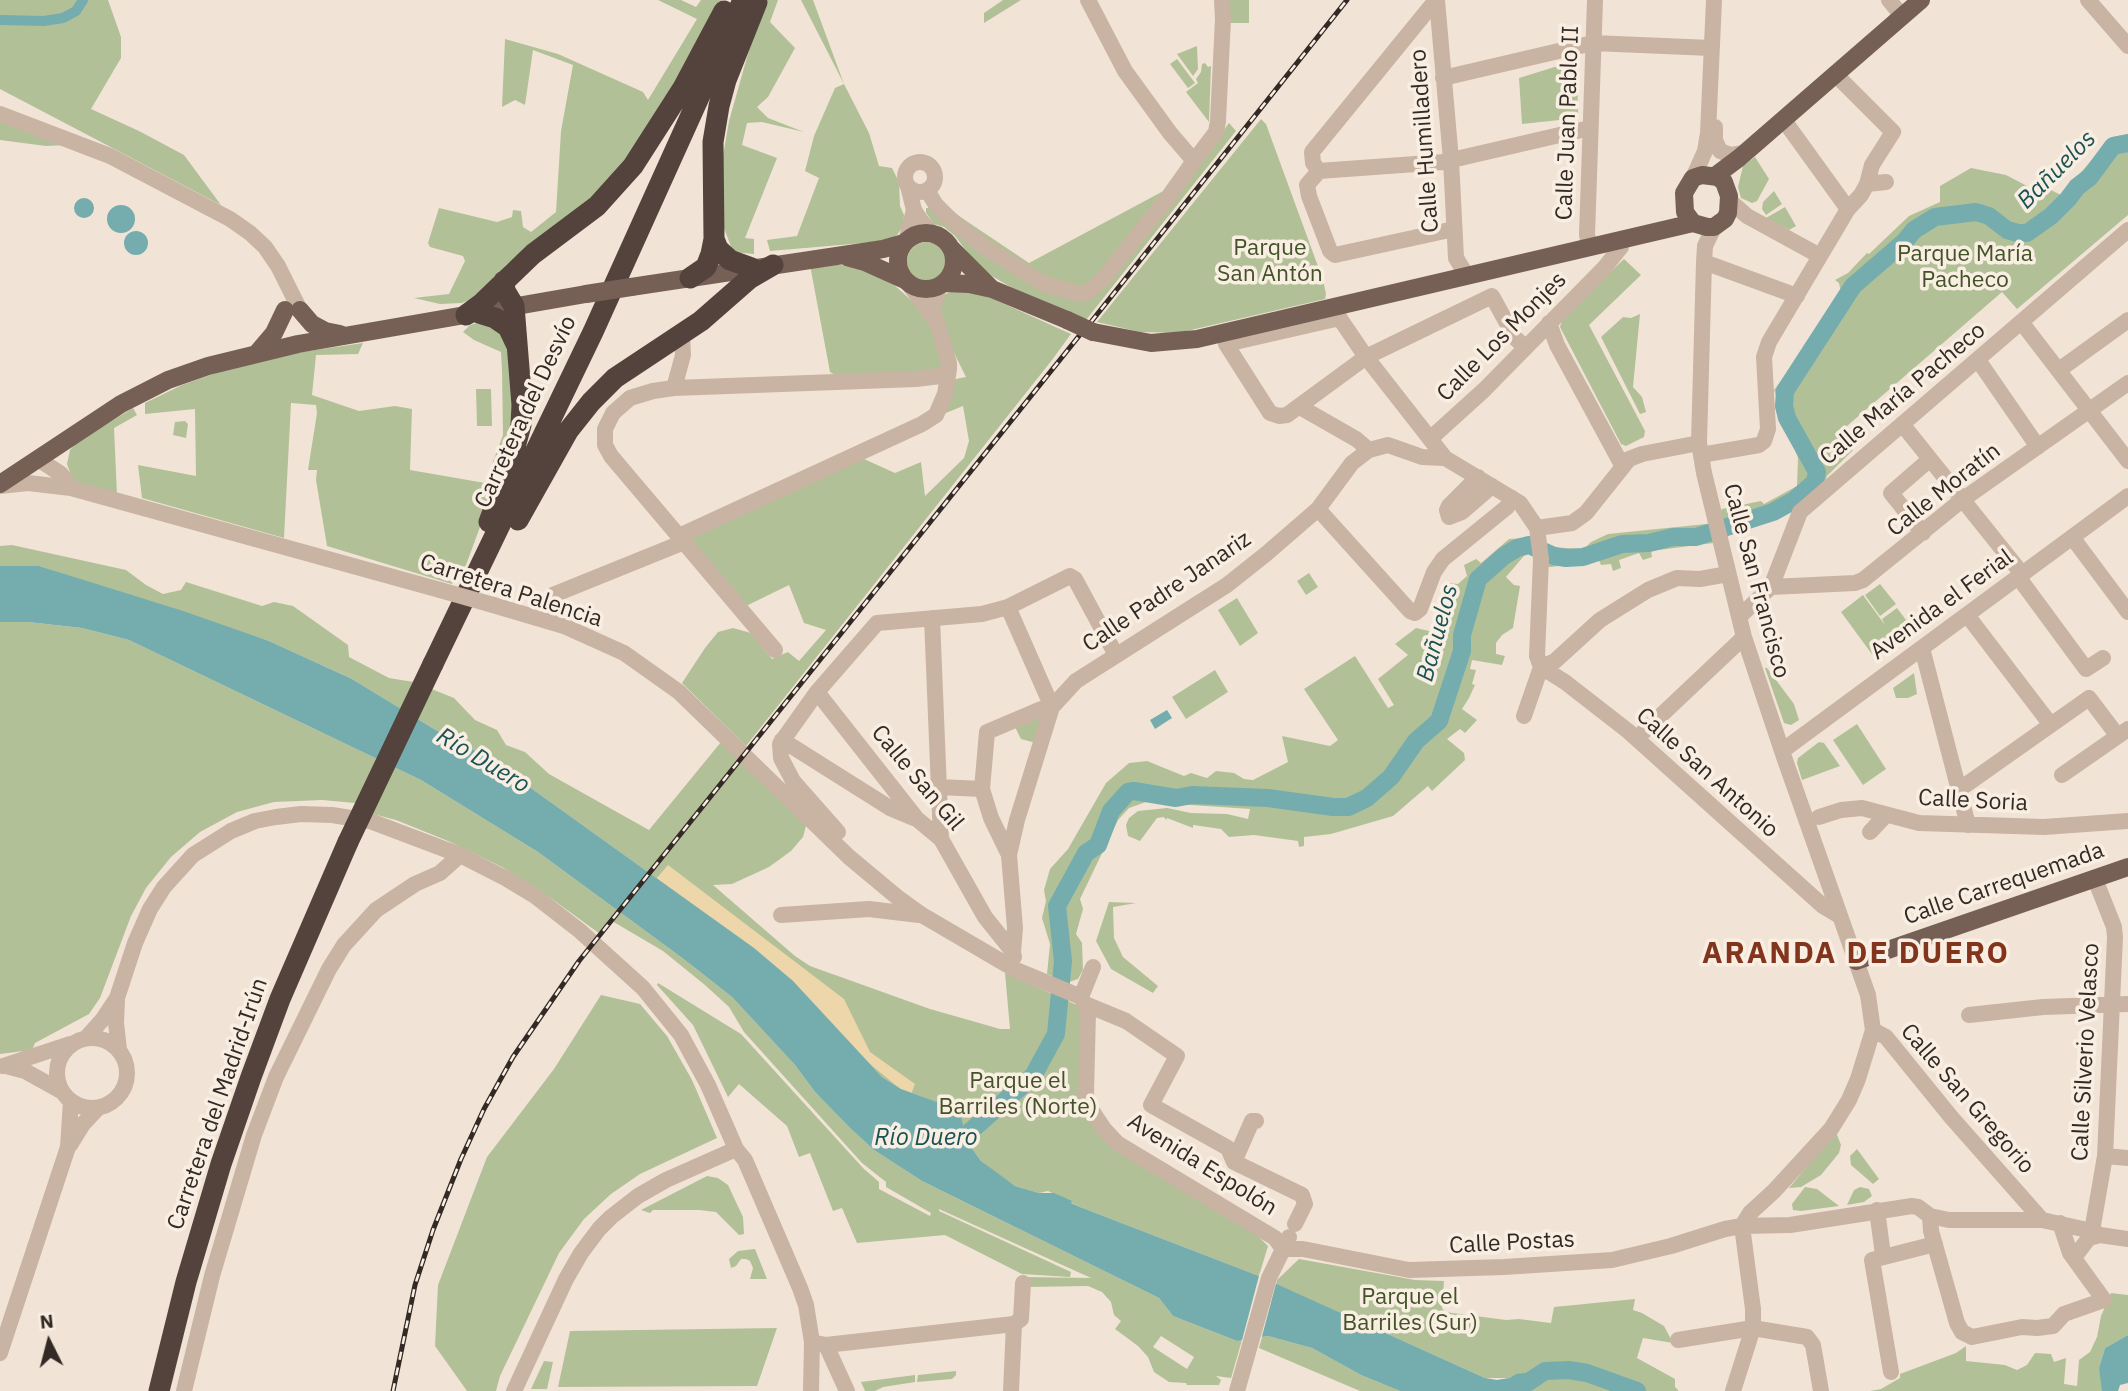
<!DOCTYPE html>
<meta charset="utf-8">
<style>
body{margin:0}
#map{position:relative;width:2128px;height:1391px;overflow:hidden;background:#f1e4d6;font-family:"IBM Plex Sans",sans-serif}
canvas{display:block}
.north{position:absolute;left:14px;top:1307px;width:70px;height:70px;-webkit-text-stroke:5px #f9eee2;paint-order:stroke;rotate:354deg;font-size:19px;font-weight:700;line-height:28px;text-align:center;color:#332925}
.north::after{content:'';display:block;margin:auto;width:24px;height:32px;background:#332925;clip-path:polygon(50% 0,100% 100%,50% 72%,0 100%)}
</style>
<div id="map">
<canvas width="2128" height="1391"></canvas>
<div class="north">N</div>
</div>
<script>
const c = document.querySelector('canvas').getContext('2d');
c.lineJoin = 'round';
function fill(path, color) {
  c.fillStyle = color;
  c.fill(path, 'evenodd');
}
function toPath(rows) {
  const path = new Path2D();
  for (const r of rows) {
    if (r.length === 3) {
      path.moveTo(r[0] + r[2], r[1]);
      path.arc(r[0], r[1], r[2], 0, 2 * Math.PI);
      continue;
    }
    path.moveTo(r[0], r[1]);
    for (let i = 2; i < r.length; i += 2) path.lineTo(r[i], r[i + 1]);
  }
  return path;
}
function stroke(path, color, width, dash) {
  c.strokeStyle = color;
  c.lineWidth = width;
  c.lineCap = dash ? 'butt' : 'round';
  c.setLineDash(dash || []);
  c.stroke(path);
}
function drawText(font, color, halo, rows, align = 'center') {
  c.font = font + ' "IBM Plex Sans",sans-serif';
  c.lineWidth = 7;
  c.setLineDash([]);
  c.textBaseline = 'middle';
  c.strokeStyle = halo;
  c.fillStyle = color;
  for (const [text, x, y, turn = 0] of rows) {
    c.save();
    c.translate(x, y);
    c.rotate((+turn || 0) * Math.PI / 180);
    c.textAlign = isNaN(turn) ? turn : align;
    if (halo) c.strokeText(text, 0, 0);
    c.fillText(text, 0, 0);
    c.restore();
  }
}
fill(toPath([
 [0,0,108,0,121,37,121,58,91,109,139,131,184,155,221,205,0,89],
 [658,0,681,0,696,7,701,0,722,0,703,36,639,144,578,214,529,246,506,265,484,294,462,303,440,304,414,298,449,294,465,261,463,256,430,247,428,243,439,208,497,222,512,217,513,210,521,211,523,227,531,232,556,212,561,131,573,65,533,50,525,105,515,100,502,107,505,39,558,54,643,92,648,100,697,19],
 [768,0,778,0,770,22,795,48,768,97,757,107,768,118,804,132,762,122,747,123,742,145,777,158,745,238,754,239,754,254,733,252,724,228,723,156,729,121,753,36],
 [801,0,813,0,844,84,869,133,879,166,892,168,899,182,900,206,904,215,903,226,897,235,887,241,770,251,767,240,797,236,819,178,805,171,814,136,835,88,844,84],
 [1003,0,1021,0,984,23,984,13],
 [1226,0,1249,0,1249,23,1230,23],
 [1197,46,1198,69,1193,76,1177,54],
 [1177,59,1195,83,1188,88,1170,64],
 [1571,62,1575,65,1577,71,1578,114,1569,119,1522,124,1519,78],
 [1205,63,1208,67,1211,66,1209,122,1186,92,1198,83,1196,79,1201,72,1202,64],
 [0,119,68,145,46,146,0,140],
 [1261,119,1266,124,1323,280,1326,294,1325,299,1178,333,1140,332,1097,322],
 [1229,123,1236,131,1086,320,1019,292,980,269,955,236,944,227,934,224,926,213,926,208,947,208,1029,263,1169,188,1182,187],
 [2128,134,2128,215,2017,309,2002,292,1839,433,1853,450,1827,476,1821,493,1788,513,1762,520,1746,531,1731,533,1721,542,1651,551,1652,557,1643,560,1639,553,1619,560,1621,568,1613,571,1611,564,1601,565,1599,560,1551,567,1541,566,1547,547,1584,549,1591,542,1608,534,1716,523,1722,509,1761,501,1764,504,1797,486,1798,458,1774,390,1801,355,1841,293,1839,283,1835,280,1848,273,1867,253,1869,254,1909,216,1940,202,1940,186,1971,168,2006,175,2031,188,2045,187,2061,195,2112,137],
 [1755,157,1769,179,1757,201,1752,203,1741,198,1738,187,1743,166],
 [1774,191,1782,204,1766,215,1762,209,1763,202],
 [1785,207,1796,226,1789,230,1766,218],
 [927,262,20],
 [1624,259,1641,275,1589,325,1645,431,1644,437,1626,446,1621,444,1560,327,1563,318],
 [832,264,860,267,892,283,912,301,930,321,944,364,941,371,837,376,830,372,810,265],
 [950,292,978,292,1071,334,1052,360,746,746,682,683,705,648,718,632,733,628,751,633,772,659,788,652,799,661,826,630,804,623,789,585,746,606,690,540,694,534,864,459,895,473,921,462,925,496,964,458,969,441,963,406,941,415,951,380,966,377,949,343,940,317,942,296],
 [1640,314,1633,387,1642,397,1646,412,1640,414,1601,337,1623,317,1631,318],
 [477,323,487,324,505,334,516,405,500,473,466,565,452,584,327,546,316,480,317,470,308,470,317,413,316,405,291,403,284,538,142,498,138,465,196,476,195,409,145,414,145,403,182,385,238,365,301,352,363,343,358,354,316,355,312,395,359,411,395,406,412,409,410,470,485,483,503,435,502,370,501,352,474,340,463,332,470,325],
 [476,389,491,389,492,426,477,426],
 [133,408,137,415,114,428,117,495,78,484,72,478,67,464,70,450,77,442],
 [185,421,188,424,186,438,173,435,175,422],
 [1528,538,1529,550,1506,577,1514,585,1520,586,1513,628,1502,635,1496,643,1496,654,1505,656,1502,665,1472,660,1470,669,1476,670,1472,684,1475,685,1469,698,1462,709,1477,720,1465,733,1460,729,1447,739,1464,753,1465,760,1432,791,1428,786,1393,816,1331,834,1304,837,1304,846,1299,847,1298,841,1254,835,1229,837,1221,829,1193,825,1193,828,1167,818,1166,820,1164,817,1157,818,1140,841,1128,836,1126,825,1129,818,1138,811,1167,808,1191,813,1227,814,1248,819,1250,809,1146,802,1129,808,1118,820,1080,899,1083,909,1076,934,1082,943,1083,970,1078,979,1069,982,1047,974,1050,944,1042,918,1046,901,1044,890,1050,869,1068,849,1106,783,1129,763,1147,761,1184,776,1191,773,1207,778,1216,771,1234,773,1244,779,1253,780,1288,762,1282,736,1330,746,1338,740,1304,689,1355,656,1388,708,1394,705,1378,679,1408,655,1395,644,1416,628,1438,633,1438,630,1444,633,1456,602,1444,597,1447,591,1444,587,1447,583,1458,584,1467,576,1464,565,1476,559,1481,563,1509,539],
 [12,545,126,570,146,585,163,594,181,590,186,582,262,606,274,602,293,606,348,645,349,657,389,678,414,682,454,698,475,720,497,730,506,745,525,752,549,774,649,830,721,742,806,826,803,837,791,851,769,867,732,884,713,885,795,956,810,966,930,1009,1000,1029,1010,1029,1005,973,1079,1006,1083,1014,1091,1122,1256,1234,1268,1246,1259,1276,1080,1207,1048,1191,1039,1193,1015,1186,998,1175,981,1161,968,1143,958,1110,901,1089,882,1077,793,981,754,948,489,758,434,729,352,679,269,641,39,566,0,566,0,546],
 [1309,573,1318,587,1306,595,1297,581],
 [1880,584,1896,604,1880,616,1865,595],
 [1863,595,1885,625,1882,619,1897,608,1915,632,1899,643,1897,641,1874,657,1841,612],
 [1237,598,1258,633,1240,646,1218,610],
 [0,622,28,622,82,628,129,640,421,780,538,852,685,960,732,997,795,1065,815,1092,850,1128,874,1150,922,1181,1159,1298,1173,1316,1237,1341,1242,1340,1231,1378,1216,1376,1221,1380,1219,1385,1187,1385,1186,1383,1169,1382,1154,1372,1148,1357,1138,1346,1115,1329,1121,1321,1114,1315,1111,1302,1102,1292,1088,1286,1027,1287,1023,1277,1091,1278,939,1209,939,1211,1071,1272,1070,1277,1022,1274,945,1235,857,1243,842,1208,833,1211,810,1153,799,1157,787,1126,739,1084,728,1097,693,1025,657,985,658,983,741,1034,863,1168,879,1182,879,1189,930,1216,931,1213,886,1187,886,1182,862,1163,744,1032,729,1007,705,985,663,951,612,921,600,934,552,899,502,867,448,841,396,820,354,809,355,803,322,800,274,802,237,812,200,832,171,857,146,888,131,916,100,998,89,1014,35,1043,32,1050,0,1054],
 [1161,1336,1194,1357,1187,1369,1153,1347],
 [1765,668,1767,668,1794,704,1799,720,1791,725,1784,723],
 [1215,670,1228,692,1186,719,1172,697],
 [1914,673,1917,694,1908,698,1896,698,1893,688],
 [1041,716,1036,743,1021,739,1015,727],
 [1857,724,1886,769,1863,785,1833,740],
 [1819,742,1824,743,1840,766,1802,780,1797,763,1798,758],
 [1109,902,1136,903,1113,907,1114,938,1123,957,1158,986,1153,993,1111,969,1096,941],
 [601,995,640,1004,667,1036,692,1080,717,1138,640,1174,611,1194,584,1219,559,1253,500,1376,496,1391,467,1391,435,1346,438,1285,487,1157,554,1069],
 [1836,1132,1841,1145,1839,1153,1821,1175,1801,1187,1789,1188],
 [1857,1149,1879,1179,1873,1184,1851,1165,1850,1156],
 [707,1176,718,1178,728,1185,743,1217,744,1234,739,1235,716,1212,699,1210,653,1210,650,1213,641,1210],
 [1805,1187,1817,1189,1839,1206,1801,1211,1793,1210,1792,1204],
 [1860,1187,1869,1189,1872,1196,1864,1202,1847,1205,1854,1190],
 [755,1249,767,1279,750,1279,753,1268,750,1261,746,1259,741,1259,736,1266,731,1268,729,1259,738,1251],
 [1299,1259,1415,1280,1444,1281,1442,1308,1445,1312,1506,1320,1519,1319,1551,1323,1554,1307,1635,1299,1633,1310,1642,1313,1664,1326,1673,1343,1643,1338,1637,1358,1675,1379,1675,1387,1679,1391,1521,1391,1518,1388,1543,1376,1516,1374,1509,1378,1485,1378,1276,1284,1277,1280],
 [2111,1293,2128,1295,2128,1335,2105,1348,2099,1368,2105,1391,1870,1391,1881,1389,1900,1378,1900,1374,1956,1353,1966,1346,1966,1361,2005,1365,2017,1370,2027,1365,2035,1353,2051,1354,2054,1362,2066,1358,2064,1384,2077,1386,2079,1360,2090,1352,2097,1337,2101,1316],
 [777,1328,757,1386,558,1387,570,1331],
 [1268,1336,1312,1348,1361,1375,1400,1391,1360,1391,1259,1348,1262,1337],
 [544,1361,553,1362,547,1389,531,1389],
 [956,1371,956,1375,952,1379,917,1382,918,1375],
 [915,1375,915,1382,883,1387,875,1391,865,1391,861,1382]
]), '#b2c097');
fill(toPath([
 [668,865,844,999,870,1052,915,1084,910,1097,870,1064,793,981,754,948,656,879]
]), '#eed6ab');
fill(toPath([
 [84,208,10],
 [121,219,14],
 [136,243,12],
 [0,566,39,566,183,611,269,641,352,679,434,729,489,758,754,948,793,981,882,1077,901,1089,959,1110,968,1143,981,1161,1015,1186,1039,1193,1054,1193,1072,1201,1071,1203,1080,1207,1259,1276,1485,1378,1497,1380,1509,1378,1516,1374,1545,1371,1543,1376,1518,1388,1521,1391,1400,1391,1361,1375,1312,1348,1268,1336,1237,1341,1173,1316,1159,1298,922,1181,874,1150,850,1128,815,1092,795,1065,732,997,685,960,538,852,421,780,129,640,82,628,28,622,0,622],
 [1167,710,1172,718,1155,729,1150,720],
 [2128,1335,2128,1383,2120,1385,2118,1391,2102,1391,2099,1368,2105,1348]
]), '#75acae');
fill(toPath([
 [1260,1272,1277,1280,1261,1340,1241,1344]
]), '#f1e4d6');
stroke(toPath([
 [0,20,44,21,63,18,76,11,83,0]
]), '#75acae', 10);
stroke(toPath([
 [949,1150,1033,1076,1056,1034,1063,961,1057,906,1086,853,1098,845,1111,811,1128,792,1134,791,1176,798,1192,795,1268,798,1333,807,1348,807,1367,798,1391,777,1416,741,1439,721,1462,651,1462,635,1478,579,1504,556,1517,548,1529,545,1554,556,1566,558,1583,557,1622,544,1649,543,1673,537,1696,537,1773,512,1793,501,1815,482,1817,472,1787,418,1784,406,1785,391,1853,286,1905,241,1914,230,1935,217,1976,212,1989,216,2007,230,2018,233,2027,233,2051,216,2068,199,2077,187,2090,177,2113,146,2128,143],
 [1515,1391,1545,1371,1569,1370,1587,1373,1637,1391]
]), '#75acae', 18);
stroke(toPath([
 [1437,0,1451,160,1456,258,1467,276],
 [1889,0,1902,16],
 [2088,0,2128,46],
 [1835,74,1893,132,1872,165,1867,184],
 [1443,78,1593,43,1711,48],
 [0,114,110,156,230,219,250,233,265,247,278,266,300,310],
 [1783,119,1848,209],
 [1715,127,1715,140,1720,151,1731,155,1744,153],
 [1194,161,1216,132,1218,121,1223,19,1222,0],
 [920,177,15],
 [1319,171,1313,163,1312,152,1436,0],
 [1693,178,1705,151,1708,133,1714,0],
 [908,186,914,210,921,221,933,234],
 [927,190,936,205,949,218,983,246,1042,283,1078,294,1087,293,1103,279,1167,199,1194,161,1170,133,1125,71,1088,0],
 [1730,201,1747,216,1820,256],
 [1714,227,1705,246,1704,262,1699,443,1704,473,1744,637,1784,757,1868,995,1873,1030,1858,1079,1849,1100,1831,1129,1774,1191,1750,1213,1742,1226],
 [1454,229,1335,255,1330,251,1309,196,1307,185,1319,171,1443,162,1590,128],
 [906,241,914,210],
 [1590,247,1587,235,1595,0],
 [1704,262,1797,296],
 [908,283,935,320],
 [1334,310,1366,357,1445,458,1520,503,1537,528,1541,559,1537,656,1541,667,1524,716],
 [1340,318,1226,344,1270,413,1279,416,1287,415,1366,357,1492,296,1515,338,1525,347],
 [1549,323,1557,345,1623,467],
 [2022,323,2128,461],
 [682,334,683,355,674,388,916,379,940,376,949,369,949,363,933,310,939,286],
 [1978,360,2038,447],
 [2059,370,2128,320],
 [674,388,653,391,630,398,613,413,605,429,605,445,611,456,775,650],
 [1300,407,1356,439,1369,450],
 [1902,424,2023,575],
 [1431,438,1484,390,1605,267,1621,247,1620,240],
 [1701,455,1759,445,1764,441,1768,429,1764,357,1769,342,1848,209,1861,195,1867,184,1886,182],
 [38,459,61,474,71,488],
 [1478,477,1449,506,1447,510,1449,517,1462,512,1492,486],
 [0,486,28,483,71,488,440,590],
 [1318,509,1410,611,1415,613,1420,609,1434,572,1443,559,1507,507,1512,498],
 [1537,528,1572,523,1586,513,1629,459,1642,454,1699,443],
 [1923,533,1891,493,1929,460],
 [679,536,922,424,936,415,945,394,949,369],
 [2072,537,2128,612],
 [2019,578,2086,669,2103,658],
 [1771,587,1855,583,1863,580,1962,500,2128,383],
 [553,595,684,542],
 [493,605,564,626,624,653,679,692,849,857,897,897,922,915,1016,970,1081,997],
 [1008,607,1052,707],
 [1967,615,2051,725],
 [1739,617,1771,587,1800,512,2128,230],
 [932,618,941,839],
 [1922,648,1968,825],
 [1541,667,1565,682,1628,731,1823,906,1840,916],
 [1541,667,1555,661,1600,620,1648,590,1677,578,1700,579,1728,574],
 [817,692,917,819,941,839,985,917,1013,952,1014,957],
 [1637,738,1744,637],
 [782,740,890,808,914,818],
 [1782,751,2128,496],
 [2062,775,2128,729],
 [939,787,982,789],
 [1960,789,2089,698,2117,735],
 [1819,817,1841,810,1862,808,1919,823,2044,827,2128,821],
 [838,832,793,781,781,758,780,744,817,692,877,623,982,614,1008,607,1070,576,1075,579,1116,655],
 [1870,832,1886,815],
 [1009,855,991,818,982,789,987,732,1041,709,1052,707],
 [781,915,869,909,919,915],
 [1013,952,1015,928,1009,855,1017,820,1052,707,1076,681,1227,585,1266,554,1318,509,1352,463,1369,450,1388,445,1422,457,1445,458],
 [1081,997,1088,1012,1086,1094,1090,1108,1104,1129,1117,1143,1275,1238,1283,1249],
 [1081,997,1093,967],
 [117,1000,116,1023,119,1050],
 [1085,1004,1126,1021,1177,1056,1151,1105,1228,1148,1234,1162],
 [1969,1015,2043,1007,2128,1004],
 [1873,1030,1886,1037,1951,1117,2042,1220],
 [92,1073,35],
 [86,1038,103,1019,117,998,135,943,150,909,164,887,193,855,231,831,255,821,276,817,301,814,332,815,370,821,460,855,505,878,535,896,580,931,643,988,681,1035,708,1085,736,1149,745,1160,800,1288,806,1305,812,1342,811,1391],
 [3,1066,70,1044],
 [6,1066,25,1071,61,1091],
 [70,1145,83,1124,98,1108],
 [2105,1156,2128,1158],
 [1234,1162,1302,1195,1305,1204,1295,1224],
 [1234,1162,1252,1121,1256,1121],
 [1877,1210,1883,1255],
 [1930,1216,1931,1231,1957,1323,1962,1332,1972,1337,2022,1327,2037,1328,2053,1326,2064,1314,2104,1300,2070,1253,2060,1223],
 [2092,1231,2105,1156,2115,937,2114,927,2095,879],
 [1283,1249,1303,1249,1409,1270,1504,1267,1612,1260,1671,1246,1725,1229,1742,1226,1790,1225,1912,1206,1918,1207,1930,1216,1949,1220,2042,1220,2092,1231,2100,1235,2128,1239],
 [2076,1255,2089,1238,2100,1235],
 [1678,1340,1753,1328,1807,1337,1813,1345,1821,1391],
 [816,1343,826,1345,847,1391],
 [826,1345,1014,1324],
 [0,1353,68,1147,71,1101],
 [1891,1372,1872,1260,1935,1244],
 [184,1391,212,1276,254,1135,276,1077,329,969,344,945,376,910,415,884,440,873,460,855],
 [514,1391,566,1279,581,1253,599,1229,611,1217,638,1196,666,1180,736,1149],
 [1011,1391,1014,1324,1021,1319,1023,1283],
 [1237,1391,1269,1278,1289,1237],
 [1733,1391,1753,1328,1753,1309,1742,1226]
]), '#c9b3a2', 16);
stroke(toPath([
 [1702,175,1718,177,1724,182,1729,196,1728,213,1725,219,1714,227,1707,227,1693,223,1685,212,1684,193,1693,178,1702,175],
 [1715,176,1739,158,1921,0],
 [926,261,28],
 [951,248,992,289],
 [847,257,865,262,905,280],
 [944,283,969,284,992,289,1067,320],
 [631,287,883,249,904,243],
 [300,310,312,324,325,331,340,334],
 [1093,332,1151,343,1197,339,1693,223],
 [257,353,274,333,285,310],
 [0,484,121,404,168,380,208,366,298,344,586,294],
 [1856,961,2128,867]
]), '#766055', 18);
stroke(toPath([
 [714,239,718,249,730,260,752,268],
 [690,278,706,267,711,254,714,239,713,142,719,106,726,80,757,2],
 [479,313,495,318,508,327,517,346],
 [466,315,481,304,533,254,597,206,633,166,683,88,724,11],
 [518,520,568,431,591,402,615,378,701,321,749,279,773,265],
 [489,522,509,469,521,425,522,405,514,306,505,291,504,281],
 [433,664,593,332,743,0],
 [159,1391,186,1282,221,1164,251,1077,280,999,348,842]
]), '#54433c', 21);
const rail = toPath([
 [1091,322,1347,0],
 [393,1391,415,1285,433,1230,461,1159,484,1109,513,1057,579,961,1079,336]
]);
stroke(rail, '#332925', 5);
stroke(rail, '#f9eee2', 2.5, [8]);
stroke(toPath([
 [440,590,493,605]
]), '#c9b3a2', 16);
stroke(toPath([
 [586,294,631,287],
 [1067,320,1093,332]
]), '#766055', 18);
stroke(toPath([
 [348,842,433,664]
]), '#54433c', 21);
drawText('23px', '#332925', '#f9eee2', [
 ["Calle Juan Pablo II",1568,123,-88],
 ["Calle Humilladero",1425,141,-94],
 ["Calle Los Monjes",1502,337,-45],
 ["Calle María Pacheco",1903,394,-40],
 ["Carretera del Desvío",526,412,-65],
 ["Calle Moratín",1944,490,-38],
 ["Calle San Francisco",1756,581,75],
 ["Carretera Palencia",511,591,18],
 ["Calle Padre Janariz",1167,592,-34],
 ["Avenida el Ferial",1942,605,-36],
 ["Calle San Antonio",1707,773,42],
 ["Calle San Gil",917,778,50],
 ["Calle Soria",1973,801,3],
 ["Calle Carrequemada",2004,884,-19],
 ["Calle Silverio Velasco",2086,1052,-87],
 ["Calle San Gregorio",1967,1099,49],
 ["Carretera del Madrid-Irún",218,1104,-71],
 ["Avenida Espolón",1202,1165,32],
 ["Calle Postas",1512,1243,-3]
]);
drawText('23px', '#435228', '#f9eee2', [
 ["Parque",1270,248],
 ["San Antón",1270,274],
 ["Parque María",1965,254],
 ["Pacheco",1965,280],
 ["Parque el",1018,1081],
 ["Barriles (Norte)",1018,1107],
 ["Parque el",1410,1297],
 ["Barriles (Sur)",1410,1323]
]);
drawText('italic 24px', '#1a5255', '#f9eee2', [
 ["Bañuelos",2057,170,-45],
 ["Bañuelos",1438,633,-75],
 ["Río Duero",483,761,31],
 ["Río Duero",926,1138]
]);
c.letterSpacing = '2px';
drawText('bold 30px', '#83341d', '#f9eee2', [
 ["ARANDA DE DUERO",1856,954]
]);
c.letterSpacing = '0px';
</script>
